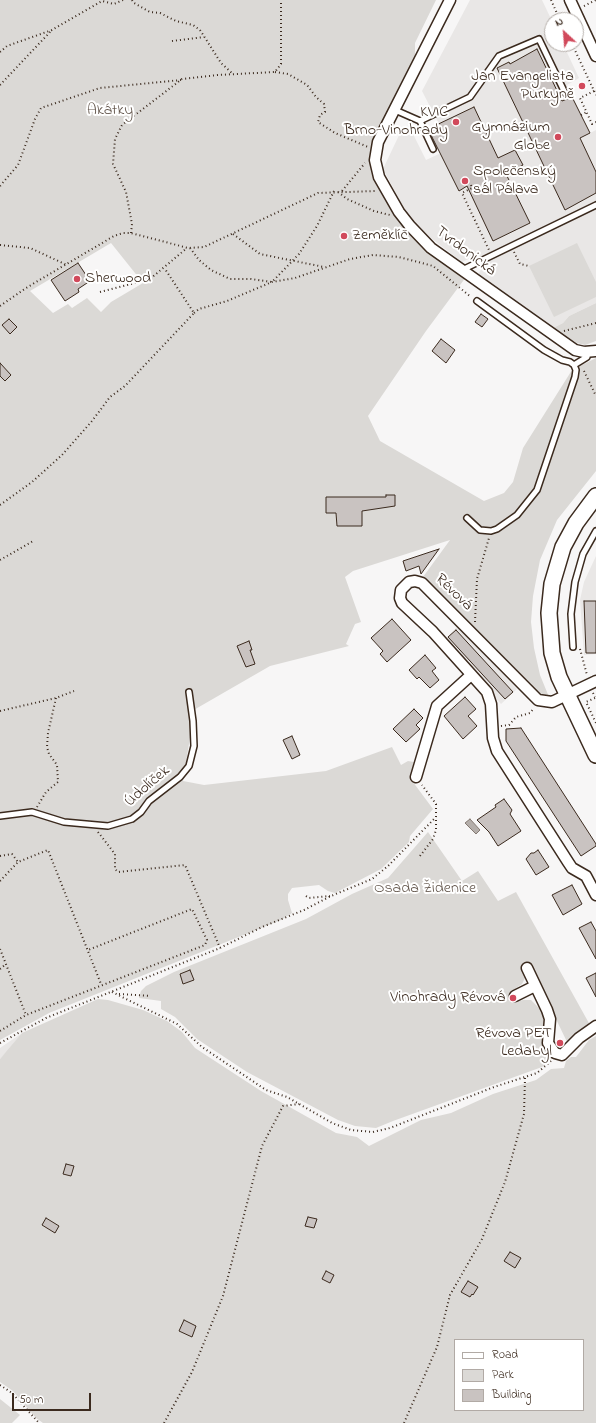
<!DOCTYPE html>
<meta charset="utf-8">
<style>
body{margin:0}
#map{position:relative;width:596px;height:1423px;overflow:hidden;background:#f7f6f6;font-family:"Indie Flower",sans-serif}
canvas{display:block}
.legend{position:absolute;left:454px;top:1339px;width:130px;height:72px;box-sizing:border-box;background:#fff;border:1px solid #b1aaa5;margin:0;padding:5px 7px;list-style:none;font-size:12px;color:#3b2a1e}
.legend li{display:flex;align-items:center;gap:8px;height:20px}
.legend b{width:20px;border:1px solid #b1aaa5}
.north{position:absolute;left:544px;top:12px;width:40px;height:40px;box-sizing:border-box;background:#fff;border:1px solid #b1aaa5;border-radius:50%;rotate:334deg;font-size:11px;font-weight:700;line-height:16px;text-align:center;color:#3b2a1e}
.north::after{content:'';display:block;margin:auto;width:14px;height:18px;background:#d1495b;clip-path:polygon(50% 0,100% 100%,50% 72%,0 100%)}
.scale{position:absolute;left:12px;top:1393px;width:79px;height:18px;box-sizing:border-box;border:2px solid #3b2a1e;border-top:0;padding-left:5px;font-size:12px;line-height:14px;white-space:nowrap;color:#3b2a1e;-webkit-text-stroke:3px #fff;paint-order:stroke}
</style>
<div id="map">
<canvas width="596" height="1423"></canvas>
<ul class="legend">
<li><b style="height:5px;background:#fff"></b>Road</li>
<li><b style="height:11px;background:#dbd9d6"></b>Park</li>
<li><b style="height:11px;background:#c9c3c1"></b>Building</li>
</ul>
<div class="north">N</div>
<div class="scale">50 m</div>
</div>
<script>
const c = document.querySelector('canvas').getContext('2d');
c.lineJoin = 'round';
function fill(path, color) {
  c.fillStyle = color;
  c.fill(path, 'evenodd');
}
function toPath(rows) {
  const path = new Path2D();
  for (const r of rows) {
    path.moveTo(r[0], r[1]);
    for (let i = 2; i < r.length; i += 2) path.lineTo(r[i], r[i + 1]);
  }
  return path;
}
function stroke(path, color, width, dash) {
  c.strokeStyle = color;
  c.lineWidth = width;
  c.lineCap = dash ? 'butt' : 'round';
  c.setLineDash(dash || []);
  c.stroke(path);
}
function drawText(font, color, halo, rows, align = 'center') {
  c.font = font + ' "Indie Flower",sans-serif';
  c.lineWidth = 4;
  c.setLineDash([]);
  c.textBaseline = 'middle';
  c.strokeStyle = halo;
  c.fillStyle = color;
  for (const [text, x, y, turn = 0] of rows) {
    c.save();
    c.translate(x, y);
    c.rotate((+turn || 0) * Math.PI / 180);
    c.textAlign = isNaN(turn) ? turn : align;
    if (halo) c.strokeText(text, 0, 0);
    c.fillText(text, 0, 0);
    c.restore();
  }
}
fill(toPath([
 [470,0,542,0,552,21,552,44,563,44,579,78,567,85,590,133,596,130,596,303,569,316,563,323,553,328,478,274,482,268,475,256,462,262,431,238,414,222,405,210,383,169,402,129,409,126,426,160,441,153,438,147,435,148,426,130,439,124,422,91],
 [596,556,596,654,584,655,580,600,584,582],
 [457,627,517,689,501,704,444,640],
 [22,1033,10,1049,0,1059,0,1048]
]), '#e9e7e6');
fill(toPath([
 [0,0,436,0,415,43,415,58,376,145,386,195,466,277,426,331,368,416,380,441,484,501,504,493,513,482,523,448,572,370,596,358,596,471,557,520,540,560,533,596,531,622,534,648,540,675,549,697,541,698,531,684,423,577,450,540,353,571,345,577,361,622,355,624,346,644,349,646,270,666,192,711,192,725,183,781,204,785,326,771,392,747,401,765,408,761,414,762,410,778,433,809,410,836,409,842,381,869,335,893,328,891,319,885,292,888,288,894,288,900,292,913,281,920,49,1013,0,1040],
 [111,243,143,283,111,302,101,312,87,298,72,308,68,304,53,313,30,291],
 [577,243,596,282,596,297,554,317,529,266],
 [596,303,596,341,585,345,577,343,553,328,563,323,569,316],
 [428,832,462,881,478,871,498,901,516,892,590,1025,568,1044,530,965,525,972,525,978,522,984,509,993,514,1003,523,1000,531,1000,541,1010,545,1023,543,1044,552,1058,542,1067,393,1121,376,1128,355,1126,338,1120,247,1072,197,1039,175,1017,161,1009,161,1001,139,998,141,991,146,986,174,972,306,919,352,894,388,878],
 [98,999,108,1000,143,1010,167,1021,182,1032,195,1048,261,1091,336,1133,357,1137,369,1146,421,1120,451,1113,493,1094,536,1080,551,1069,564,1068,566,1061,571,1057,576,1057,589,1040,596,1036,596,1423,43,1423,36,1418,13,1391,0,1382,0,1059,22,1033],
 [455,1340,583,1340,583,1410,455,1410],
 [0,1399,20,1415,12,1423,0,1423]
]), '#dbd9d6');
const water = toPath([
 [470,819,480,830,476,834,465,823,470,819]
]);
fill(water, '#b4aeaa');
stroke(water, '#847972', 1);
const building = toPath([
 [537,49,562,101,572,97,590,133,580,138,596,172,596,193,565,210,497,68,509,62,510,64,537,49],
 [474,107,498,158,515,150,523,165,506,174,530,223,493,241,467,186,459,191,428,129,474,107],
 [78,263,90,281,78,289,79,292,65,301,51,280,78,263],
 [481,314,488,319,482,327,475,322,481,314],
 [9,319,17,327,10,334,2,325,9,319],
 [441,339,455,350,446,363,432,351,441,339],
 [0,363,11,375,5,381,0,376,0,363],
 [386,495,395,495,395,506,362,511,362,526,337,526,336,513,326,513,326,497,386,497,386,495],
 [439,549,421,574,419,566,406,571,403,561,439,549],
 [584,601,596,601,596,653,586,653,584,601],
 [392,619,411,640,387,662,380,654,383,651,371,638,392,619],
 [456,630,513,692,505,699,448,637,456,630],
 [249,641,252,650,250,650,255,664,246,667,237,646,249,641],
 [425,655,436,668,432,671,439,680,430,688,419,677,417,679,409,670,425,655],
 [465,697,476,709,468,716,477,726,463,739,444,716,465,697],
 [414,709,423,718,416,725,420,729,406,742,393,729,414,709],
 [521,728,596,844,596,846,581,856,506,741,506,729,521,728],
 [292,736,300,755,292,759,283,740,292,736],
 [504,799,512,810,510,814,521,831,498,846,489,832,477,820,496,807,495,805,504,799],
 [538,850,549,867,536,875,526,859,531,853,534,853,538,850],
 [572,885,582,904,563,915,552,895,572,885],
 [591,922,596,931,596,959,579,928,591,922],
 [190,970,194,980,183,984,180,974,190,970],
 [596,973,596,997,586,978,596,973],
 [66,1164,74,1166,71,1176,63,1174,66,1164],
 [308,1217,317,1219,314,1228,305,1226,308,1217],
 [46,1218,59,1226,55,1233,42,1225,46,1218],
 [510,1252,521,1258,515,1268,504,1261,510,1252],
 [326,1271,334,1275,330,1283,322,1279,326,1271],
 [468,1281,478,1287,473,1295,472,1294,470,1297,461,1292,468,1281],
 [184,1320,196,1326,192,1337,179,1331,184,1320]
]);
fill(building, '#c9c3c1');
stroke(building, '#3b2a1e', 1);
const lane = toPath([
 [395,110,420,121,433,149],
 [420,121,470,97,499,56,539,39,565,93],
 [462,270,596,205],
 [574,365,587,357,588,352],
 [467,518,480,530,491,531,497,529,517,515,537,490,575,377,576,370,574,365,570,362,562,360,544,350,477,301],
 [573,647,571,614,575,582,583,554,596,531],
 [0,816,32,812,64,822,108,826,132,819,141,812,149,801,180,777,189,766,194,746,193,721,189,692]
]);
const street = toPath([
 [450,0,378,142,375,160,379,177,399,212,410,226,431,248,575,350,584,352,596,351],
 [570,0,596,56],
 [596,681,552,702,538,700,422,583,415,581,409,582,401,590,400,598,402,603,433,632,487,692,491,704,493,738,497,751,568,862,572,868,586,876,596,895],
 [416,777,437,706,471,675],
 [527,968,547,1010,550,1019,548,1043,555,1053,562,1055,579,1038,596,1026],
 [515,996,535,986]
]);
const secondary = toPath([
 [596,496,576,523,563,547,552,584,549,613,552,653,559,677,596,755]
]);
stroke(lane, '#3b2a1e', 8);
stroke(street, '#3b2a1e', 13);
stroke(secondary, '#3b2a1e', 18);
stroke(toPath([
 [132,0,134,3,150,12,160,13,176,21,193,25,200,30,221,63,233,74],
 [551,0,560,20],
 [584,6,596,0],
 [172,41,204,37],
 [572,44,596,95],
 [0,52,7,46,52,30,102,1,114,4,123,0],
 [275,72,288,74,307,85,316,97,324,104,325,112,320,115,318,122,335,133,368,147],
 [0,85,51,31],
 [594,91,580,98,592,124,596,122],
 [581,115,587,112],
 [471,185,472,188,462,193,489,250],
 [0,186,18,165,35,119,41,108,100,88,181,80],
 [342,191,365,163],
 [338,192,347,199,374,211,390,215],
 [131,233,132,224,126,192,113,164,115,139,122,125,182,79,218,75,275,72,281,64,281,0],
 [233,234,260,254,324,267],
 [0,245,30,248,67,265],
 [190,248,199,260,211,270,230,279,251,279,272,282,299,254,317,226,334,191],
 [514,252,520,264,529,266],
 [100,292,150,279,187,248],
 [0,306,26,288,114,236,123,233,131,233,188,248,204,247,318,193,376,191],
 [194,313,199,309,227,301,272,282,295,278,350,259,373,255,399,257,433,266,471,297],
 [564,331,596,323],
 [584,371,596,396],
 [0,505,32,482,62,455,92,421,110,397,125,386,194,313,165,269],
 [0,560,33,541],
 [475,622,477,579,489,538],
 [580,649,587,675],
 [593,693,595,697],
 [595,698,586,702,596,723],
 [0,711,56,698,74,691],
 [501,726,509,725,516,717,530,713,534,708],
 [37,807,46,792,58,782,57,765,49,754,47,747,48,733,56,698],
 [98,832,115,854,115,869,118,872,185,865,220,948],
 [0,856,12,854,18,862],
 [420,856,433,839,436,830,436,804,422,785],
 [0,881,18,862,48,850,101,984],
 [306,896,309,898,330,896],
 [0,949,26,1015],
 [0,969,6,964],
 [112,992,177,1024,202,1047,266,1090,287,1097,332,1123,351,1130,373,1132,390,1128,494,1087,537,1073,551,1061],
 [119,994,150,996],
 [0,1031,26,1015,205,945,207,940,192,909,88,950],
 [0,1043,46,1018,220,948,262,927,304,910,331,896,372,879,388,866,436,817],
 [0,1385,12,1393,39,1423],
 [164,1423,192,1372,223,1296,262,1146,283,1106,299,1104],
 [404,1423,437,1347,450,1295,482,1239,505,1182,524,1114,525,1078]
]), '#3b2a1e', 2, [1, 3]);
stroke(lane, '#fff', 5);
stroke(street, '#fff', 10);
stroke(secondary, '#fff', 15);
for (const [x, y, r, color] of [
 [582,86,4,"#d1495b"],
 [456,122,4,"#d1495b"],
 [558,137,4,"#d1495b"],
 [465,181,4,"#d1495b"],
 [344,236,4,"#d1495b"],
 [77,279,4,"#d1495b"],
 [513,998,4,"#d1495b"],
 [560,1043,4,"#d1495b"]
]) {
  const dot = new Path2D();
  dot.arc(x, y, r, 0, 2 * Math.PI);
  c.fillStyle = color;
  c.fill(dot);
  stroke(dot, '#fff', 1.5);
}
drawText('16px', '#3b2a1e', '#fff', [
 ["Jan Evangelista",574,77],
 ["Purkyně",574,95],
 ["KVIC",448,113],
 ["Brno-Vinohrady",448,131],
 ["Gymnázium",550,128],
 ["Globe",550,146],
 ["Společenský",473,172,"left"],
 ["sál Pálava",473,190,"left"],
 ["Zeměklíč",352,236,"left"],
 ["Sherwood",85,279,"left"],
 ["Vinohrady Révová",505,998],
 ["Révova PET",552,1034],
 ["Ledabyl",552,1052]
], 'right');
drawText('16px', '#63564c', '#fff', [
 ["Akátky",110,111],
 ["Osada Židenice",425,889]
]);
drawText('16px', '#3b2a1e', '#fff', [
 ["Tvrdonická",465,252,37],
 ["Révová",453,593,44],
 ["Údolíček",148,787,-41]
]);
</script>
